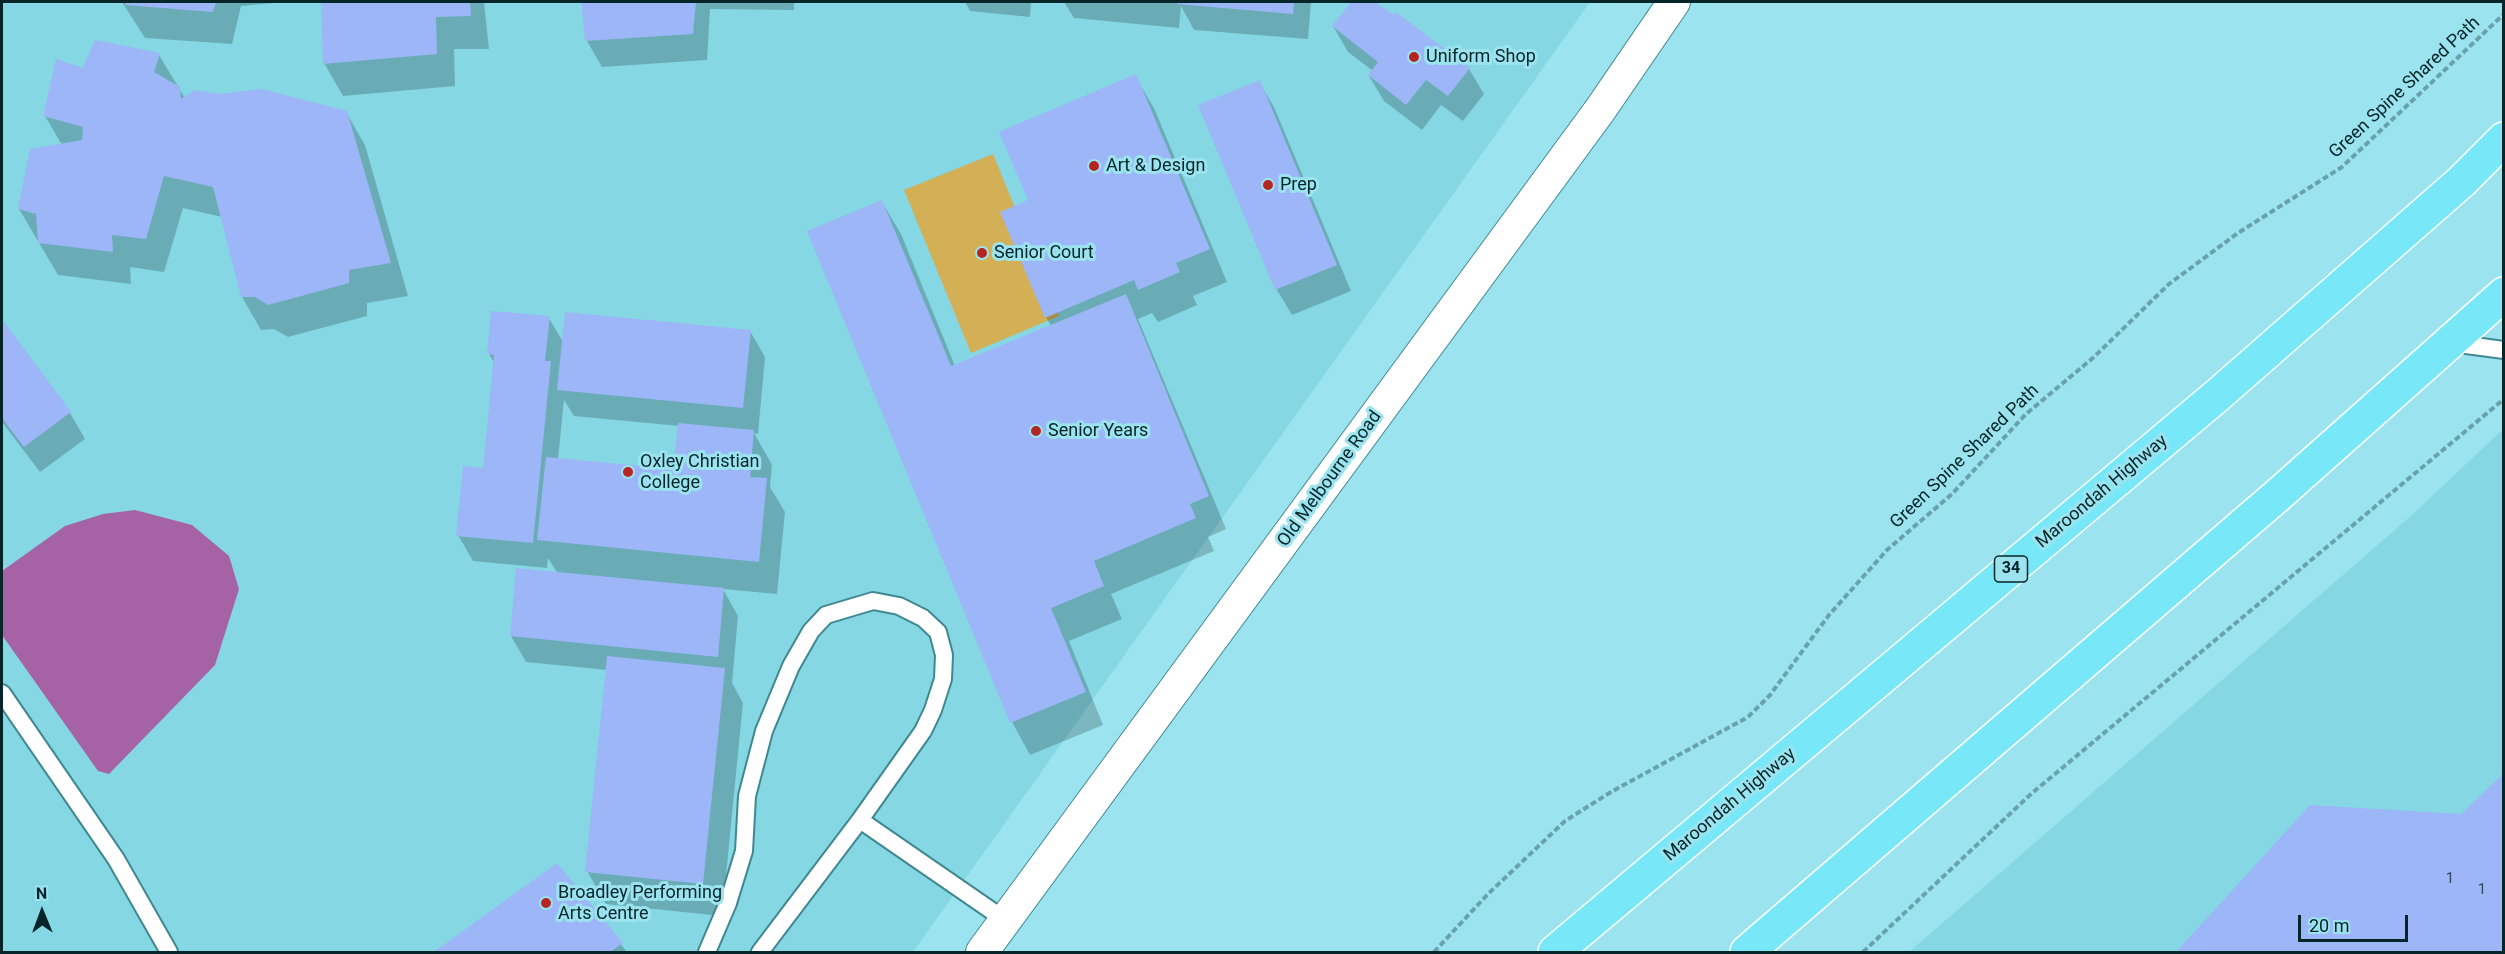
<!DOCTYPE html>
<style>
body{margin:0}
#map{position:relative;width:2505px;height:954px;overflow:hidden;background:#9be4ef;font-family:Roboto,sans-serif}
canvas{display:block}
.frame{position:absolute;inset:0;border:3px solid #062529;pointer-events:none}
.north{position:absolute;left:12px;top:882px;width:60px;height:60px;-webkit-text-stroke:4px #9be4ef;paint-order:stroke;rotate:359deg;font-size:16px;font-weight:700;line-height:24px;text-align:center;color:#062529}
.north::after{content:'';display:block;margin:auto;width:21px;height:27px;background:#062529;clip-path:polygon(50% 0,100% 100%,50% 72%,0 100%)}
.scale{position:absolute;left:2298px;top:915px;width:110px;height:27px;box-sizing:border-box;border:3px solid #062529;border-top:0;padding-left:8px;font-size:18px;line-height:21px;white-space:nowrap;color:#062529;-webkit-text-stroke:4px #9be4ef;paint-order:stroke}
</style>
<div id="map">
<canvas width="2505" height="954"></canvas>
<div class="frame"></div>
<div class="north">N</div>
<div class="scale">20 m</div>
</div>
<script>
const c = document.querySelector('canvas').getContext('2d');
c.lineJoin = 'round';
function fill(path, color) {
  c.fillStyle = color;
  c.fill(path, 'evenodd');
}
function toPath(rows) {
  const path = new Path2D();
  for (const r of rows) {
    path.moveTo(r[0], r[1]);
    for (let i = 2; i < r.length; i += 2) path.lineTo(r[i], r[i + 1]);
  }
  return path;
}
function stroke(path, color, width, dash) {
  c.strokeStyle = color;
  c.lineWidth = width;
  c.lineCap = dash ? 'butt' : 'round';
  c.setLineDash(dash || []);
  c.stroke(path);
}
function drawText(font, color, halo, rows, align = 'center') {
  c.font = font + ' Roboto,sans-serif';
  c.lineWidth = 6;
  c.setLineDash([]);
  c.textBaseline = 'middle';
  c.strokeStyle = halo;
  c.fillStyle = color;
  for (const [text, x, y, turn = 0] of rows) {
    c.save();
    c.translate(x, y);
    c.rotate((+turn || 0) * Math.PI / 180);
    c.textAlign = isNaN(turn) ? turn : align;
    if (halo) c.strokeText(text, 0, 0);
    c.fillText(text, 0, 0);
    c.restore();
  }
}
fill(toPath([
 [2,2,1590,2,913,952,2,952],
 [2503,429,2503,952,1909,952,2412,515]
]), '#85d8e3');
fill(toPath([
 [993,154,1059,316,971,353,904,190]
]), '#d3af55');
fill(toPath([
 [135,510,192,525,229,556,239,589,215,665,109,774,98,771,2,635,2,571,65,526,103,514]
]), '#a562a4');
fill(toPath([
 [122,2,284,2,241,6,232,44,145,38],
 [323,2,484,2,489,49,454,49,455,86,343,96,324,63],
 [582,2,794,2,794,10,710,9,707,60,602,67,587,41],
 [965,2,1031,2,1030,17,970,11],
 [1064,2,1311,2,1308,39,1194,30,1181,6,1179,28,1074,18],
 [1353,2,1373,2,1469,69,1484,94,1463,121,1441,105,1422,130,1384,101,1369,76,1373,71,1348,52,1333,26],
 [159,55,185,98,346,112,365,145,408,296,367,303,367,316,288,337,274,329,261,330,242,297,222,217,183,208,164,272,130,267,131,284,58,275,19,209,62,145,45,116,84,70],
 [1135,76,1154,108,1227,282,1193,296,1197,305,1158,322,1152,313,1138,319,1226,529,1208,537,1214,551,1111,594,1122,619,1069,641,1103,725,1030,755,1012,722,882,202,901,234,955,366,1051,326,1046,317,1030,201],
 [1259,82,1274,107,1351,291,1292,315,1277,290,1200,106],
 [549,318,563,342,750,331,765,357,758,434,754,433,772,465,770,487,785,512,777,594,723,589,738,616,732,683,743,703,722,916,606,904,587,871,607,670,526,662,511,636,558,574,548,558,547,568,473,561,458,535,484,470,494,363,489,354],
 [564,400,574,416,679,426,674,471,558,459],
 [2,322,70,413,85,439,40,472,2,422],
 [2504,775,2504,952,2178,952,2311,807,2462,816],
 [556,865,627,952,436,952]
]), '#0003');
fill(toPath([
 [126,2,216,2,213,12,125,5],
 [321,2,470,2,471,16,436,17,437,54,323,64],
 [581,2,696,2,693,34,585,41],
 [1178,2,1294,2,1293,14,1177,4],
 [1351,2,1375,2,1394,15,1396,12,1470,68,1448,96,1426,80,1406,105,1368,75,1378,62,1332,26],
 [95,40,160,53,154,72,180,87,181,99,195,90,218,94,262,89,347,111,391,263,349,270,349,283,268,305,255,297,241,297,213,187,164,176,146,239,112,235,113,252,38,243,36,214,18,209,30,149,82,140,83,127,43,116,56,59,83,68],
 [1136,74,1210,249,1176,263,1180,272,1138,290,1134,280,1045,318,1000,212,1028,200,999,132],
 [1260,80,1337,265,1275,290,1198,105],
 [882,200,951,366,1126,294,1209,496,1190,504,1196,518,1094,561,1104,586,1051,608,1086,692,1010,723,807,231],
 [491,311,550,316,545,361,551,361,533,543,456,536,463,466,483,468,494,355,487,354],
 [565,312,751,330,743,408,557,390],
 [2,319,71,412,24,447,2,418],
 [678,423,754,430,750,477,767,478,759,562,537,540,546,457,673,469],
 [516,568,724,588,718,657,510,636],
 [607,656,725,668,703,884,585,872],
 [2504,773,2504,952,2176,952,2310,805,2461,814],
 [557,863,623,943,610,952,434,952]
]), '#9cb6f8');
const lane = toPath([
 [2451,343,2504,350],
 [2,693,116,859,169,952],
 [860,820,1005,920],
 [707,952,728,903,744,851,747,796,764,731,791,666,811,631,826,615,873,601,899,606,923,618,938,632,944,655,943,679,933,710,923,731,860,820,760,952]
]);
const street = toPath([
 [982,952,1600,110,1674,2]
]);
const highway = toPath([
 [1555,952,2219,394,2462,181,2504,139],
 [1747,952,2278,495,2504,294]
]);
stroke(lane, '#3f8892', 20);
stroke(street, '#3f8892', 34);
stroke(highway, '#fff', 36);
stroke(toPath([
 [1434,952,1488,894,1565,821,1611,792,1748,717,1770,695,1829,615,1887,550,1952,494,2026,414,2094,357,2169,284,2238,233,2342,167,2504,14],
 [1863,952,2031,794,2504,399]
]), '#68a2ab', 4, [6, 3]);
stroke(lane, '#fff', 16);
stroke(street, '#fff', 32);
stroke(highway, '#78e8f8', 33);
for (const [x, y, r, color] of [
 [1414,57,6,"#b52623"],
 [1094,166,6,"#b52623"],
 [1268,185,6,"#b52623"],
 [982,253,6,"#b52623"],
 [1036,431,6,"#b52623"],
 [628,472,6,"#b52623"],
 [546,903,6,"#b52623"]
]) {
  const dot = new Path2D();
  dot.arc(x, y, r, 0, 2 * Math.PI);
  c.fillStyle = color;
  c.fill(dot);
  stroke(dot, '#9be4ef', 2);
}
drawText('15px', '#2c495d', null, [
 ["1",2450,879],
 ["1",2482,890]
]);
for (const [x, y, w] of [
 [2011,569,33]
]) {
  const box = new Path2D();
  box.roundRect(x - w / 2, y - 13, w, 26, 4.5);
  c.fillStyle = '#9be4ef';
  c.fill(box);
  stroke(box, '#062529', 1.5);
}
drawText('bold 16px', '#062529', null, [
 ["34",2011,569]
]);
drawText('18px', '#062529', '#9be4ef', [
 ["Uniform Shop",1426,57],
 ["Art & Design",1106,166],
 ["Prep",1280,185],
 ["Senior Court",994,253],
 ["Senior Years",1048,431],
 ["Oxley Christian",640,462],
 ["College",640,483],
 ["Broadley Performing",558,893],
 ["Arts Centre",558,914]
], 'left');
drawText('18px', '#062529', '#9be4ef', [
 ["Green Spine Shared Path",2405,88,-43],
 ["Green Spine Shared Path",1965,457,-44],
 ["Old Melbourne Road",1330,479,-54],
 ["Maroondah Highway",2102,492,-40],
 ["Maroondah Highway",1730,805,-40]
]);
</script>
